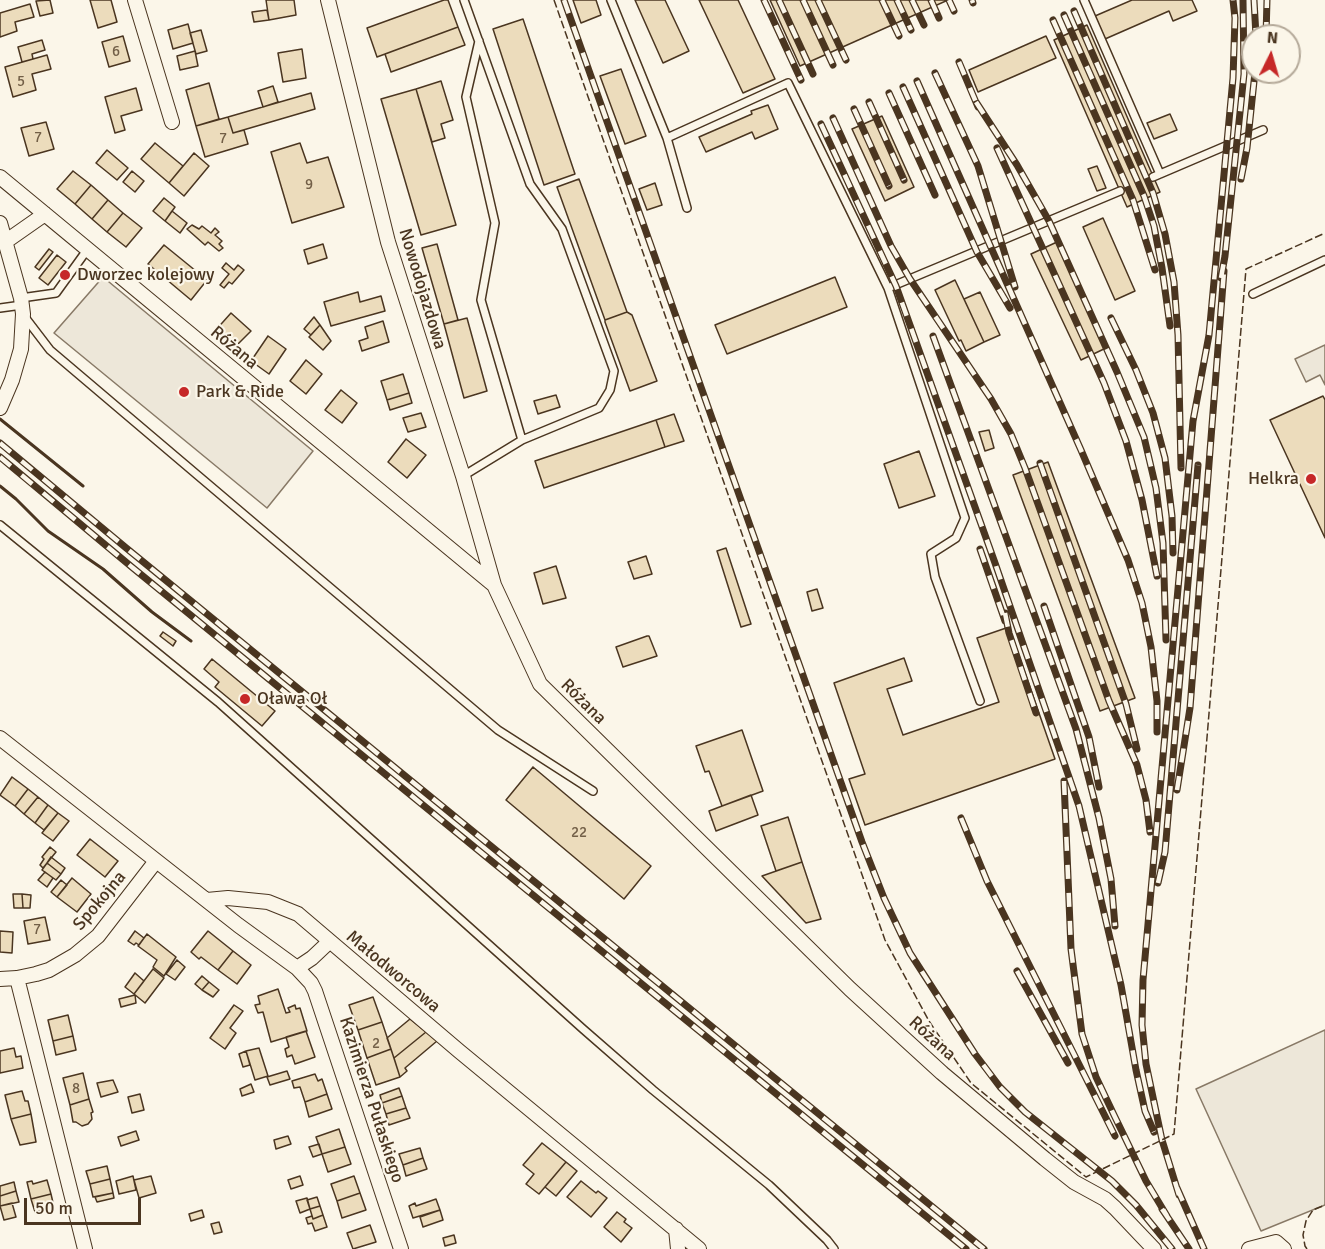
<!DOCTYPE html>
<meta charset="utf-8">
<style>
body{margin:0}
#map{position:relative;width:1325px;height:1249px;overflow:hidden;background:#fbf6e9;font-family:Signika,sans-serif}
canvas{display:block}
.north{position:absolute;left:1241px;top:24px;width:60px;height:60px;box-sizing:border-box;background:#fbf6e9;border:2px solid #b4a999;border-radius:50%;rotate:5deg;font-size:16px;font-weight:700;line-height:24px;text-align:center;color:#4a3520}
.north::after{content:'';display:block;margin:auto;width:21px;height:27px;background:#c62828;clip-path:polygon(50% 0,100% 100%,50% 72%,0 100%)}
.scale{position:absolute;left:24px;top:1198px;width:117px;height:27px;box-sizing:border-box;border:3px solid #4a3520;border-top:0;padding-left:8px;font-size:18px;line-height:21px;white-space:nowrap;color:#4a3520;-webkit-text-stroke:4px #fbf6e9;paint-order:stroke}
</style>
<div id="map">
<canvas width="1325" height="1249"></canvas>
<div class="north">N</div>
<div class="scale">50 m</div>
</div>
<script>
const c = document.querySelector('canvas').getContext('2d');
c.lineJoin = 'round';
function fill(path, color) {
  c.fillStyle = color;
  c.fill(path, 'evenodd');
}
function toPath(rows) {
  const path = new Path2D();
  for (const r of rows) {
    path.moveTo(r[0], r[1]);
    for (let i = 2; i < r.length; i += 2) path.lineTo(r[i], r[i + 1]);
  }
  return path;
}
function stroke(path, color, width, dash) {
  c.strokeStyle = color;
  c.lineWidth = width;
  c.lineCap = dash ? 'butt' : 'round';
  c.setLineDash(dash || []);
  c.stroke(path);
}
function drawText(font, color, halo, rows, align = 'center') {
  c.font = font + ' Signika,sans-serif';
  c.lineWidth = 4.5;
  c.setLineDash([]);
  c.textBaseline = 'middle';
  c.strokeStyle = halo;
  c.fillStyle = color;
  for (const [text, x, y, turn = 0] of rows) {
    c.save();
    c.translate(x, y);
    c.rotate((+turn || 0) * Math.PI / 180);
    c.textAlign = isNaN(turn) ? turn : align;
    if (halo) c.strokeText(text, 0, 0);
    c.fillText(text, 0, 0);
    c.restore();
  }
}
const parking = toPath([
 [103,277,313,451,267,508,54,333,103,277],
 [1325,345,1325,385,1320,375,1306,382,1295,359,1325,345],
 [1325,1030,1325,1205,1261,1231,1196,1089,1325,1030]
]);
fill(parking, '#ede7d9');
stroke(parking, '#887966', 1.5);
const building = toPath([
 [50,0,53,13,40,16,36,1,50,0],
 [90,0,111,0,117,22,98,28,90,0],
 [266,0,294,0,296,15,269,20,266,0],
 [444,0,448,0,458,27,377,57,367,28,444,0],
 [573,0,596,0,601,15,581,23,573,0],
 [635,0,665,0,689,51,663,63,635,0],
 [699,0,738,0,775,79,743,93,699,0],
 [770,0,948,0,800,66,770,0],
 [1132,0,1192,0,1197,11,1173,21,1169,11,1105,39,1095,16,1132,0],
 [30,4,34,17,15,22,17,31,0,37,0,13,30,4],
 [267,10,269,20,254,22,252,12,267,10],
 [523,19,575,174,544,185,493,29,523,19],
 [188,24,193,43,173,49,168,30,188,24],
 [1087,25,1160,192,1127,207,1054,40,1087,25],
 [458,27,465,45,391,72,385,54,458,27],
 [201,30,207,51,196,54,190,33,201,30],
 [123,36,130,61,109,67,102,42,123,36],
 [1046,36,1056,58,978,92,969,70,1046,36],
 [42,40,45,50,32,54,33,59,22,62,18,47,42,40],
 [302,49,306,78,283,82,278,53,302,49],
 [195,51,198,66,180,70,177,56,195,51],
 [47,55,51,69,32,74,36,90,13,97,5,67,47,55],
 [621,69,646,136,625,144,600,76,621,69],
 [441,81,453,120,441,124,445,138,432,142,416,89,441,81],
 [209,83,219,119,196,126,186,90,209,83],
 [273,86,278,102,263,107,258,91,273,86],
 [136,88,142,110,121,116,125,130,115,133,105,97,136,88],
 [416,89,456,225,421,235,381,99,416,89],
 [311,93,315,109,233,133,228,117,311,93],
 [768,105,778,129,755,139,752,132,706,152,699,137,752,114,751,111,768,105],
 [1170,114,1177,130,1154,139,1147,123,1170,114],
 [882,116,914,187,885,201,852,129,882,116],
 [228,117,233,133,244,130,248,144,205,157,196,126,228,117],
 [46,122,54,149,29,156,21,128,46,122],
 [155,143,183,166,169,183,141,159,155,143],
 [300,143,307,163,328,157,344,207,292,223,271,152,300,143],
 [107,150,128,168,117,180,96,163,107,150],
 [194,153,209,166,184,196,169,183,194,153],
 [1097,166,1106,188,1097,191,1088,169,1097,166],
 [73,171,91,185,75,204,57,189,73,171],
 [132,171,144,181,135,192,123,182,132,171],
 [579,179,627,312,605,320,557,187,579,179],
 [655,183,662,205,647,210,639,189,655,183],
 [91,185,108,200,92,219,75,204,91,185],
 [164,198,175,207,165,221,153,211,164,198],
 [108,200,123,213,107,232,92,219,108,200],
 [172,211,187,223,180,233,165,221,172,211],
 [123,213,142,228,126,247,107,232,123,213],
 [1103,218,1135,291,1115,300,1083,227,1103,218],
 [192,225,199,229,202,226,211,233,215,228,219,232,215,235,222,241,219,244,223,248,219,251,208,242,205,245,187,229,192,225],
 [1057,242,1108,347,1081,360,1031,254,1057,242],
 [323,244,327,258,308,264,304,250,323,244],
 [437,244,458,320,444,324,422,248,437,244],
 [164,245,207,280,191,300,148,264,164,245],
 [49,249,53,252,39,270,35,267,49,249],
 [57,255,66,262,48,285,39,278,57,255],
 [226,263,234,270,238,265,244,270,232,284,229,282,224,288,220,285,229,274,222,268,226,263],
 [835,277,847,307,727,354,715,325,835,277],
 [955,280,984,342,966,351,961,340,959,341,935,290,955,280],
 [358,292,360,302,381,296,385,311,331,326,324,302,358,292],
 [980,292,1000,335,984,342,964,299,980,292],
 [627,312,632,315,657,381,630,391,605,322,605,320,627,312],
 [231,313,251,331,233,349,214,332,231,313],
 [314,317,320,325,311,335,304,329,314,317],
 [467,318,487,391,464,398,444,324,467,318],
 [383,321,389,342,362,351,359,341,368,338,365,327,383,321],
 [320,325,331,341,323,350,309,337,320,325],
 [268,336,286,349,269,374,251,361,268,336],
 [306,360,322,374,306,394,290,381,306,360],
 [403,374,409,393,387,400,381,381,403,374],
 [341,390,357,403,342,423,325,410,341,390],
 [409,393,412,403,390,410,387,400,409,393],
 [556,395,560,407,538,414,534,401,556,395],
 [1323,396,1325,400,1325,538,1270,420,1323,396],
 [421,413,426,427,408,432,403,418,421,413],
 [674,414,684,441,665,447,656,420,674,414],
 [656,420,665,447,544,488,535,461,656,420],
 [989,430,994,448,985,451,979,432,989,430],
 [406,439,426,455,407,478,388,462,406,439],
 [919,451,935,496,899,508,884,464,919,451],
 [1048,462,1135,698,1100,711,1013,475,1048,462],
 [726,548,751,624,741,627,717,551,726,548],
 [646,556,652,574,634,579,628,562,646,556],
 [556,566,566,598,543,604,534,573,556,566],
 [817,589,823,608,812,611,807,592,817,589],
 [1009,627,1055,759,865,825,849,779,865,774,834,683,904,658,912,681,887,689,903,735,999,702,977,638,1009,627],
 [163,632,176,641,173,646,160,636,163,632],
 [647,636,649,636,657,656,623,667,616,647,647,636],
 [212,659,275,711,262,726,215,687,219,682,204,669,212,659],
 [742,730,763,791,722,806,709,771,705,772,696,746,742,730],
 [533,767,651,866,624,899,506,800,533,767],
 [12,777,28,789,15,806,0,795,12,777],
 [28,789,38,797,24,814,15,806,28,789],
 [751,795,758,815,716,831,709,811,751,795],
 [38,797,48,805,35,823,24,814,38,797],
 [48,805,58,813,44,830,35,823,48,805],
 [58,813,69,821,53,841,42,833,58,813],
 [788,817,802,862,776,871,761,826,788,817],
 [90,839,118,861,105,877,77,855,90,839],
 [50,847,56,852,43,868,40,865,44,859,42,857,50,847],
 [51,857,65,868,61,874,47,863,51,857],
 [802,862,821,919,806,923,762,876,802,862],
 [47,863,61,874,56,880,42,870,47,863],
 [45,872,53,878,47,887,38,880,45,872],
 [72,878,91,894,77,912,57,897,72,878],
 [61,880,67,885,57,897,51,892,61,880],
 [13,894,22,894,23,908,14,908,13,894],
 [22,894,31,895,30,908,23,908,22,894],
 [45,917,50,940,28,944,24,921,45,917],
 [0,931,13,932,12,953,0,952,0,931],
 [135,931,144,938,139,945,136,943,134,945,128,941,135,931],
 [208,931,233,951,218,970,201,957,199,959,191,952,208,931],
 [147,934,176,957,164,976,153,967,157,960,138,946,147,934],
 [233,951,251,965,237,984,218,970,233,951],
 [177,960,185,967,175,980,166,974,177,960],
 [153,969,164,978,145,1003,134,994,153,969],
 [135,973,144,981,134,994,125,987,135,973],
 [202,976,209,982,202,990,195,984,202,976],
 [209,982,219,990,213,997,202,990,209,982],
 [278,989,286,1013,290,1012,288,1008,295,1005,296,1009,300,1008,307,1031,271,1042,263,1012,258,1013,255,1005,260,1004,258,996,278,989],
 [135,995,136,1003,121,1007,119,999,135,995],
 [373,997,382,1022,358,1030,349,1005,373,997],
 [234,1005,243,1011,230,1028,236,1033,225,1049,210,1038,234,1005],
 [68,1015,73,1036,53,1041,48,1020,68,1015],
 [410,1019,426,1032,394,1058,387,1038,410,1019],
 [382,1022,391,1049,367,1058,358,1030,382,1022],
 [306,1031,315,1057,295,1064,292,1055,287,1057,285,1049,289,1047,286,1037,306,1031],
 [426,1032,437,1041,405,1068,407,1071,400,1077,394,1058,426,1032],
 [73,1036,76,1050,56,1055,53,1041,73,1036],
 [14,1048,16,1057,21,1056,23,1068,0,1073,0,1051,14,1048],
 [259,1048,268,1076,255,1080,246,1051,259,1048],
 [391,1049,400,1077,376,1085,367,1058,391,1049],
 [246,1051,250,1065,243,1067,239,1054,246,1051],
 [287,1071,290,1079,270,1085,267,1077,287,1071],
 [83,1073,89,1099,70,1105,63,1078,83,1073],
 [315,1074,318,1081,322,1079,327,1094,305,1102,300,1087,294,1088,292,1081,315,1074],
 [113,1080,118,1092,101,1097,97,1083,113,1080],
 [251,1084,254,1092,242,1096,240,1089,251,1084],
 [399,1088,402,1096,382,1103,380,1095,399,1088],
 [22,1091,25,1101,28,1101,31,1114,11,1119,5,1095,22,1091],
 [140,1094,144,1110,132,1113,128,1097,140,1094],
 [327,1094,332,1109,309,1117,305,1102,327,1094],
 [402,1096,406,1108,386,1114,382,1103,402,1096],
 [89,1099,93,1112,91,1113,92,1119,88,1124,82,1126,76,1122,73,1122,70,1105,89,1099],
 [406,1108,410,1118,389,1125,386,1114,406,1108],
 [31,1114,36,1142,20,1145,11,1119,31,1114],
 [339,1129,345,1147,322,1154,316,1137,339,1129],
 [136,1131,139,1140,121,1146,118,1137,136,1131],
 [288,1136,291,1144,276,1149,274,1140,288,1136],
 [542,1143,566,1162,539,1194,526,1184,534,1174,523,1165,542,1143],
 [319,1144,322,1154,313,1157,309,1147,319,1144],
 [345,1147,351,1164,328,1172,322,1154,345,1147],
 [420,1148,423,1158,403,1165,399,1154,420,1148],
 [423,1158,427,1169,406,1176,403,1165,423,1158],
 [566,1162,577,1171,556,1196,545,1187,566,1162],
 [107,1166,110,1179,90,1184,86,1171,107,1166],
 [133,1176,136,1190,119,1194,116,1181,133,1176],
 [151,1176,156,1193,139,1198,134,1180,151,1176],
 [300,1176,303,1185,291,1189,288,1180,300,1176],
 [354,1176,360,1193,337,1201,331,1184,354,1176],
 [110,1179,113,1193,93,1197,90,1184,110,1179],
 [47,1180,51,1194,31,1199,27,1182,32,1181,33,1184,47,1180],
 [581,1181,596,1193,598,1191,607,1198,591,1217,567,1197,581,1181],
 [14,1182,16,1191,0,1196,0,1186,14,1182],
 [16,1191,19,1202,0,1206,0,1196,16,1191],
 [113,1193,114,1198,97,1202,95,1197,113,1193],
 [360,1193,366,1210,342,1218,337,1201,360,1193],
 [51,1194,54,1207,35,1212,31,1199,51,1194],
 [317,1197,320,1206,310,1209,307,1200,317,1197],
 [307,1198,310,1209,300,1213,296,1201,307,1198],
 [436,1199,440,1210,413,1218,409,1206,415,1203,416,1206,436,1199],
 [12,1203,16,1217,4,1220,0,1206,12,1203],
 [320,1206,323,1215,313,1219,310,1209,320,1206],
 [202,1210,204,1217,191,1221,189,1214,202,1210],
 [440,1210,443,1220,423,1227,420,1217,440,1210],
 [617,1212,626,1219,624,1222,632,1228,621,1242,604,1227,617,1212],
 [323,1215,327,1227,315,1231,312,1223,308,1224,306,1218,312,1216,313,1219,323,1215],
 [219,1222,222,1232,214,1234,211,1224,219,1222],
 [370,1225,376,1242,353,1249,347,1233,370,1225],
 [454,1235,456,1243,445,1246,443,1238,454,1235]
]);
fill(building, '#ecdcbc');
stroke(building, '#4a3520', 1.5);
const lane = toPath([
 [611,0,667,138,687,208],
 [1084,0,1160,174],
 [479,41,466,97,495,223,481,300,522,440],
 [667,138,788,83,888,288,965,518,956,538,931,554,935,577,980,701],
 [1153,177,1263,130],
 [888,288,1120,191],
 [1253,294,1325,260],
 [21,298,56,293,87,250],
 [0,308,22,305],
 [24,316,50,350,498,730,593,791],
 [463,476,522,440,599,408,610,390,614,371,562,229,530,184,464,0],
 [0,525,218,702,583,1029,653,1090,769,1185,827,1240,834,1249]
]);
const street = toPath([
 [135,0,172,122],
 [328,0,388,242,463,476,494,585],
 [0,177,494,585,540,684,850,989,942,1073,1045,1159,1074,1182,1105,1199,1115,1208,1154,1249],
 [0,223,21,298,23,314,21,349,12,380,0,408],
 [5,242,45,214],
 [0,738,238,925,297,968,312,958,329,942],
 [207,900,228,898,268,902,298,914,459,1051,699,1249],
 [297,968,311,983,315,991,401,1249],
 [17,978,85,1249],
 [0,979,17,978,36,974,49,970,75,955,98,936,156,861],
 [676,1229,678,1249],
 [1249,1249,1276,1242,1284,1249]
]);
stroke(lane, '#4a3520', 10);
stroke(street, '#4a3520', 16);
stroke(lane, '#fbf6e9', 7);
stroke(street, '#fbf6e9', 14);
const rail = toPath([
 [564,0,862,842,884,898,910,953,975,1054,1000,1087,1025,1112,1112,1181,1136,1205,1172,1249],
 [764,0,801,80],
 [779,0,813,74],
 [803,0,833,65],
 [818,0,846,60],
 [882,0,899,36],
 [897,0,911,30],
 [912,0,924,25],
 [931,0,939,18],
 [949,0,954,11],
 [972,0,973,3],
 [1254,0,1256,36],
 [1074,11,1153,193,1165,234,1174,282,1178,335,1181,468],
 [1064,15,1144,196,1154,226,1162,268,1170,326],
 [1053,20,1133,200,1155,270],
 [1266,36,1267,0],
 [959,62,978,107],
 [935,73,978,166,1015,287],
 [917,81,1081,450,1128,560,1142,603,1151,647,1157,701,1157,732],
 [903,87,977,252,1010,308],
 [889,93,935,195],
 [869,102,904,180],
 [976,102,1017,165,1049,221,1117,372,1144,437,1156,488,1163,543,1166,640],
 [854,109,889,186],
 [833,118,891,246,910,279,991,399,1011,434,1025,468,1109,701,1137,765,1146,800,1150,832],
 [821,124,896,286,995,563,1079,806,1121,985,1136,1070,1145,1111,1154,1132],
 [997,148,1104,383,1126,441,1142,500,1157,576],
 [1241,179,1247,148,1255,72],
 [1221,278,1225,256,1244,74,1243,0],
 [1111,318,1136,370,1153,413,1165,458,1172,516,1173,553],
 [933,336,1076,729,1099,818,1111,879,1115,926],
 [0,443,125,547,984,1249],
 [0,457,133,568,966,1249],
 [1040,463,1126,704,1137,749],
 [980,549,1005,621],
 [1044,606,1089,737,1099,787],
 [1005,613,1009,633,1036,713],
 [1064,781,1071,949,1082,1034,1096,1077,1114,1115,1146,1181,1167,1216],
 [1177,790,1190,708,1224,271],
 [961,818,987,881,1115,1136],
 [1158,883,1165,852,1198,465],
 [1017,971,1068,1063],
 [1177,1188,1204,1249],
 [1179,1195,1162,1140,1146,1064,1142,1025,1143,980,1193,421,1209,335,1233,78,1235,18,1233,0],
 [1162,1209,1189,1249]
]);
stroke(rail, '#4a3520', 7);
stroke(rail, '#fbf6e9', 4.5, [14]);
stroke(toPath([
 [554,0,885,940,929,1021,971,1083,1086,1177,1174,1134,1246,269,1325,233],
 [1307,1249,1305,1246,1303,1235,1306,1221,1313,1210,1325,1205]
]), '#4a3520', 1.5, [8, 3]);
stroke(toPath([
 [0,419,83,486],
 [0,486,16,499,48,531,103,569,152,612,191,641]
]), '#4a3520', 3);
for (const [x, y, r, color] of [
 [65,275,6,"#c62828"],
 [184,392,6,"#c62828"],
 [1311,479,6,"#c62828"],
 [245,699,6,"#c62828"]
]) {
  const dot = new Path2D();
  dot.arc(x, y, r, 0, 2 * Math.PI);
  c.fillStyle = color;
  c.fill(dot);
  stroke(dot, '#fbf6e9', 2);
}
drawText('15px', '#725f47', null, [
 ["6",116,52],
 ["5",21,82],
 ["7",38,138],
 ["7",223,139],
 ["9",309,185],
 ["22",579,833],
 ["7",37,930],
 ["2",376,1044],
 ["8",76,1089]
]);
drawText('18px', '#4a3520', '#fbf6e9', [
 ["Dworzec kolejowy",77,275],
 ["Park & Ride",196,392],
 ["Helkra",1299,479,"right"],
 ["Oława Oł",257,699]
], 'left');
drawText('18px', '#4a3520', '#fbf6e9', [
 ["Nowodojazdowa",422,289,73],
 ["Różana",234,348,40],
 ["Różana",583,702,45],
 ["Spokojna",100,901,-50],
 ["Małodworcowa",393,972,40],
 ["Różana",932,1039,42],
 ["Kazimierza Pułaskiego",371,1100,72]
]);
</script>
